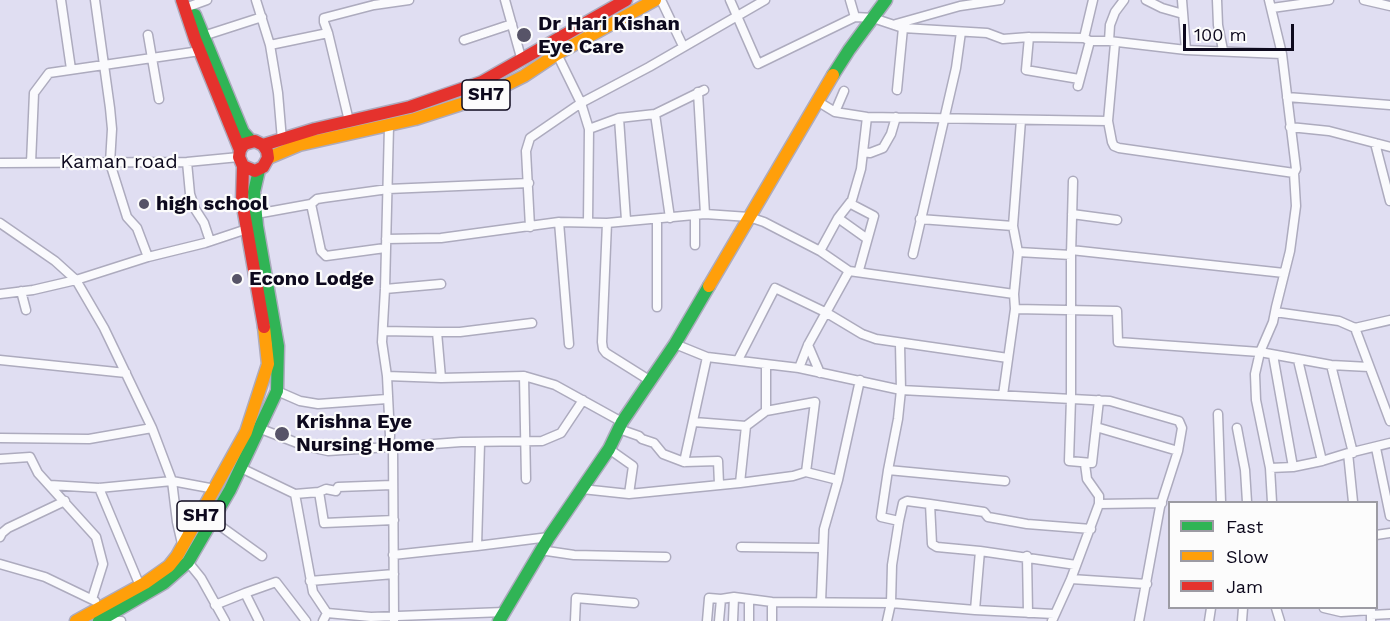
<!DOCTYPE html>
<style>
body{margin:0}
#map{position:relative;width:1390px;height:621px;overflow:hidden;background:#e0def2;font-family:"Work Sans",sans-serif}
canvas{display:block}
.legend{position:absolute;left:1168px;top:501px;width:210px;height:108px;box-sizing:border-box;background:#fcfcfc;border:2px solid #9c9ba3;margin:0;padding:8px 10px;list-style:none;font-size:18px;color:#0d091d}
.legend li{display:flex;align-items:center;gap:12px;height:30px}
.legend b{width:30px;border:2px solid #9c9ba3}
.scale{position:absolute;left:1183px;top:24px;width:111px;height:27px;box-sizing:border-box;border:3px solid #0d091d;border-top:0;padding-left:8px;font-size:18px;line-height:21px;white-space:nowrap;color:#0d091d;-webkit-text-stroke:4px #fcfcfc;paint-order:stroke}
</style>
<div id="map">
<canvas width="1390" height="621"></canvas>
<ul class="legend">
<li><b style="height:8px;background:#30b455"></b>Fast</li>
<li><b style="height:8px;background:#ff9f0a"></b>Slow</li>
<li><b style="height:8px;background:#e5322d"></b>Jam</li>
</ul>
<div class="scale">100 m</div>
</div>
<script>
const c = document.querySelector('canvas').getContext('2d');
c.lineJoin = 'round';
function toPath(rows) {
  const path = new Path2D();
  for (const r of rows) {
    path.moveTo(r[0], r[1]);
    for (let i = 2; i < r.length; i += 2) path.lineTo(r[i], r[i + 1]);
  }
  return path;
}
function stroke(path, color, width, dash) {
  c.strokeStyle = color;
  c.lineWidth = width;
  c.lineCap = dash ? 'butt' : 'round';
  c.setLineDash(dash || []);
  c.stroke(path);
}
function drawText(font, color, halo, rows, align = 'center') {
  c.font = font + ' "Work Sans",sans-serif';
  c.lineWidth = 4.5;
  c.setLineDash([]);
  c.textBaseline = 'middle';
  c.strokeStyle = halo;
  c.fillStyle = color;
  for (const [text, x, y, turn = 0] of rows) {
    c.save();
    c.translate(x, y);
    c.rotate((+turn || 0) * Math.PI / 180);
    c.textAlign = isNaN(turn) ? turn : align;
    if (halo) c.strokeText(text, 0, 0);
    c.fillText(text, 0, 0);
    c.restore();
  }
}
const street = toPath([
 [61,0,71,69],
 [95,0,110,108,112,129,110,163,127,217,137,228,148,257],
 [256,0,270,45,278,93,282,140],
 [505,0,522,61],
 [661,0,683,46],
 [730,0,758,64,855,17,873,18,903,28,987,33,1003,39,1029,37,1084,38,1090,41,1109,41,1186,50,1282,54],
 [850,0,855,17],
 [1146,0,1162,8,1183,14],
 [1182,0,1186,50],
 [1217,0,1218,25,1223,50],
 [1269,0,1282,54,1296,169,1294,173,1296,206,1290,251,1276,307,1273,322,1260,352,1255,374,1256,400,1270,468,1272,502],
 [1364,0,1390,6],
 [185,8,207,0],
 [1272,8,1329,0],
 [896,24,960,6,1000,0],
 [148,35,159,99],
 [200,37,262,17],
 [1029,37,1026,70,1079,79],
 [1084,38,1093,0],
 [464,40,512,24],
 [1109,41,1110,25,1115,12,1124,0],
 [270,45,328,33],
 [557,54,581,103,589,129,588,222],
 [1078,86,1090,41],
 [897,90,903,28],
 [1287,97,1390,105],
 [817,101,835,112,867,117,1108,121,1115,43],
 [835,112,844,91],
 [655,114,670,218],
 [619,118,626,220],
 [349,121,328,33,324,22,324,18,374,5,409,0],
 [1108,121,1112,142,1114,146,1119,148,1294,173],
 [389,126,385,289,382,342,387,376,390,436,389,447,393,447,394,621],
 [1290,127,1329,131,1390,147],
 [589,129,619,118,655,114,704,90],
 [1375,143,1390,201],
 [863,152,870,153,883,148,891,134,896,117],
 [187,162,190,194,195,209,204,223,210,241],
 [0,163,187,162,239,157],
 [31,163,34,93,49,73,200,51],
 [1073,181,1071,255,1071,398,1069,461,1092,463,1099,400],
 [311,204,321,251,326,256,385,248],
 [851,204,874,216,859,270],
 [256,214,311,204,317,199,323,198,388,189,529,183],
 [705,214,749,217,764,222,820,251,849,271,1014,294],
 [1072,214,1117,220],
 [695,216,695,245],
 [838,218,866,238],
 [657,219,657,307],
 [920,219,1013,226],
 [559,222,569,344],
 [0,223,55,261,76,280,104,328,152,428,172,481,177,522,183,548],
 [607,223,602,342,603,349,606,353,649,380],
 [530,227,526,151,530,138,581,103,649,67,765,0],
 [386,239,441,238,559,222,607,223,705,214,698,92],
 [1071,250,1284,273],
 [820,251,838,218,852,200,861,169,867,117],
 [1018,252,1071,255],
 [913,254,956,68,961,32],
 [385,289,441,284],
 [21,291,26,310],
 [0,294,33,290,76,280,148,257,205,243,247,229],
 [1015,309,1117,311,1118,342,1260,352,1331,365,1369,367],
 [1275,312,1339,321,1355,328,1390,421],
 [532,323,460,332,437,332,441,378,524,376,555,385,622,422],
 [1355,328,1390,320],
 [383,331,437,332],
 [675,344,707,357,799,368,901,390,1110,401,1179,421,1182,428,1178,451,1160,507,1139,621],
 [900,344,901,390,898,419,888,470,1005,481],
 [808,345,820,373],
 [1273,355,1293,467],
 [707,357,684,462,718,461,719,484],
 [0,360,126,373],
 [738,360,775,288,827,313,862,334,876,339,1008,358],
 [1298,360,1322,461],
 [1331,365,1353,453],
 [799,368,808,345,849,271],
 [387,376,441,378],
 [524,376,526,479],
 [277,391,300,401,318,404,387,399],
 [1003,395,1015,309,1014,294,1018,252,1013,226,1021,120],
 [766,411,815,402,806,472,838,480,860,380],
 [1218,414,1221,502],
 [694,422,746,426,766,411,766,364],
 [1096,427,1178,451],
 [1237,428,1245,470,1247,502],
 [261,429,305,446,328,451,389,447],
 [619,429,639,436,642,439,654,443,663,454,684,462],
 [0,438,89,439,152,428],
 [480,443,477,546,549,537],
 [393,447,461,442,542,441,561,433,583,400],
 [1376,448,1390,516],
 [609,449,633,466,629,494],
 [1349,453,1390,443],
 [0,459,30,457,38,473,96,537,103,564,92,599],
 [241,468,295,494,313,592,327,613,323,621],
 [1270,468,1293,467,1322,461,1348,453,1353,502],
 [888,470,881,517,899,521,892,565,891,603,975,610,980,551,1076,565],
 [740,483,746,426],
 [50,485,99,488,172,481,215,489],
 [99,488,140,586],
 [582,489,629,494,740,483,793,476,806,472],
 [319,492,326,489,336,491,338,487,392,485],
 [295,494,319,492,324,523,394,520],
 [930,504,984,512,988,517,1027,524,1091,529],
 [1099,504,1162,503],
 [212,520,262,556],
 [899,521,903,503,907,501,930,504,932,544,937,547,980,551],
 [1376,535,1390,533],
 [0,537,2,533,8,528,65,501],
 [741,547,822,548],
 [540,550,574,555,666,557],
 [393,555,477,546],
 [1027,556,1028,613],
 [188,562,201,578,225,621],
 [0,564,45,577,95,601],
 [1071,579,1147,584],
 [310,581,394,574],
 [245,593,276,582,306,621],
 [772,602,772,621],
 [821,602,824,529,838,480],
 [215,605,245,593,259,621],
 [1276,608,1280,621],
 [1324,608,1341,612,1371,610,1371,621],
 [975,610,1054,614],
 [327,613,371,617,504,612],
 [1371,615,1390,614],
 [105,621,121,621],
 [575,621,576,598,634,603],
 [707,621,709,598,721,599,734,597,772,602,891,603,887,621],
 [719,621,721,599],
 [733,621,734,597],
 [749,621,749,600],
 [1052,621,1071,579,1099,504,1099,496,1087,479,1085,464],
 [1209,621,1211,608],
 [1242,621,1243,608]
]);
const fast = toPath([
 [195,15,243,132,251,141],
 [833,75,849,50,886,0],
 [99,621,164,583,188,562,230,490,277,391,278,346,257,226,254,192,259,170],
 [499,621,549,537,609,449,622,422,675,344,709,286]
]);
const slow = toPath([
 [268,158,299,145,415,119,480,98,524,76,557,54,655,0],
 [709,286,833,75],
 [76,621,145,583,169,566,177,556,246,432,268,364,264,327]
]);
const jam = toPath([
 [182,0,195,39,240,150],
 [263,145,315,129,410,107,482,82,626,0],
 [243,166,255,171,263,167,268,158,267,151,263,145,255,141,244,144,240,150,239,157,243,166,242,201,264,327]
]);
stroke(street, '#adabbe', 11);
stroke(fast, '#adabbe', 15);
stroke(slow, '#adabbe', 15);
stroke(jam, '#adabbe', 15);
stroke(street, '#fafafd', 8);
stroke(fast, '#30b455', 12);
stroke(slow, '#ff9f0a', 12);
stroke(jam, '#e5322d', 12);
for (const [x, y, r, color] of [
 [524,35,8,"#575468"],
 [144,204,6,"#575468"],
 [237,279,6,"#575468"],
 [282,434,8,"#575468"]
]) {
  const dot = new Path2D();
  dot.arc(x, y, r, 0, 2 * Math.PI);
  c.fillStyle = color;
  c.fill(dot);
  stroke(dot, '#fcfcfc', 2);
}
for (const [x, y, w] of [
 [486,95,48],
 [201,516,48]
]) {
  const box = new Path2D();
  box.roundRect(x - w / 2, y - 15, w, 30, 4.5);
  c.fillStyle = '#fcfcfc';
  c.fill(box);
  stroke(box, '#0d091d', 1.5);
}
drawText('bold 18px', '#0d091d', null, [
 ["SH7",486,95],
 ["SH7",201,516]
]);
drawText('bold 20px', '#0d091d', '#fcfcfc', [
 ["Dr Hari Kishan",538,24],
 ["Eye Care",538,47],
 ["high school",156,204],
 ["Econo Lodge",249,279],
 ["Krishna Eye",296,422],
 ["Nursing Home",296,445]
], 'left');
drawText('20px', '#0d091d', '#fcfcfc', [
 ["Kaman road",119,162]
]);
</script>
